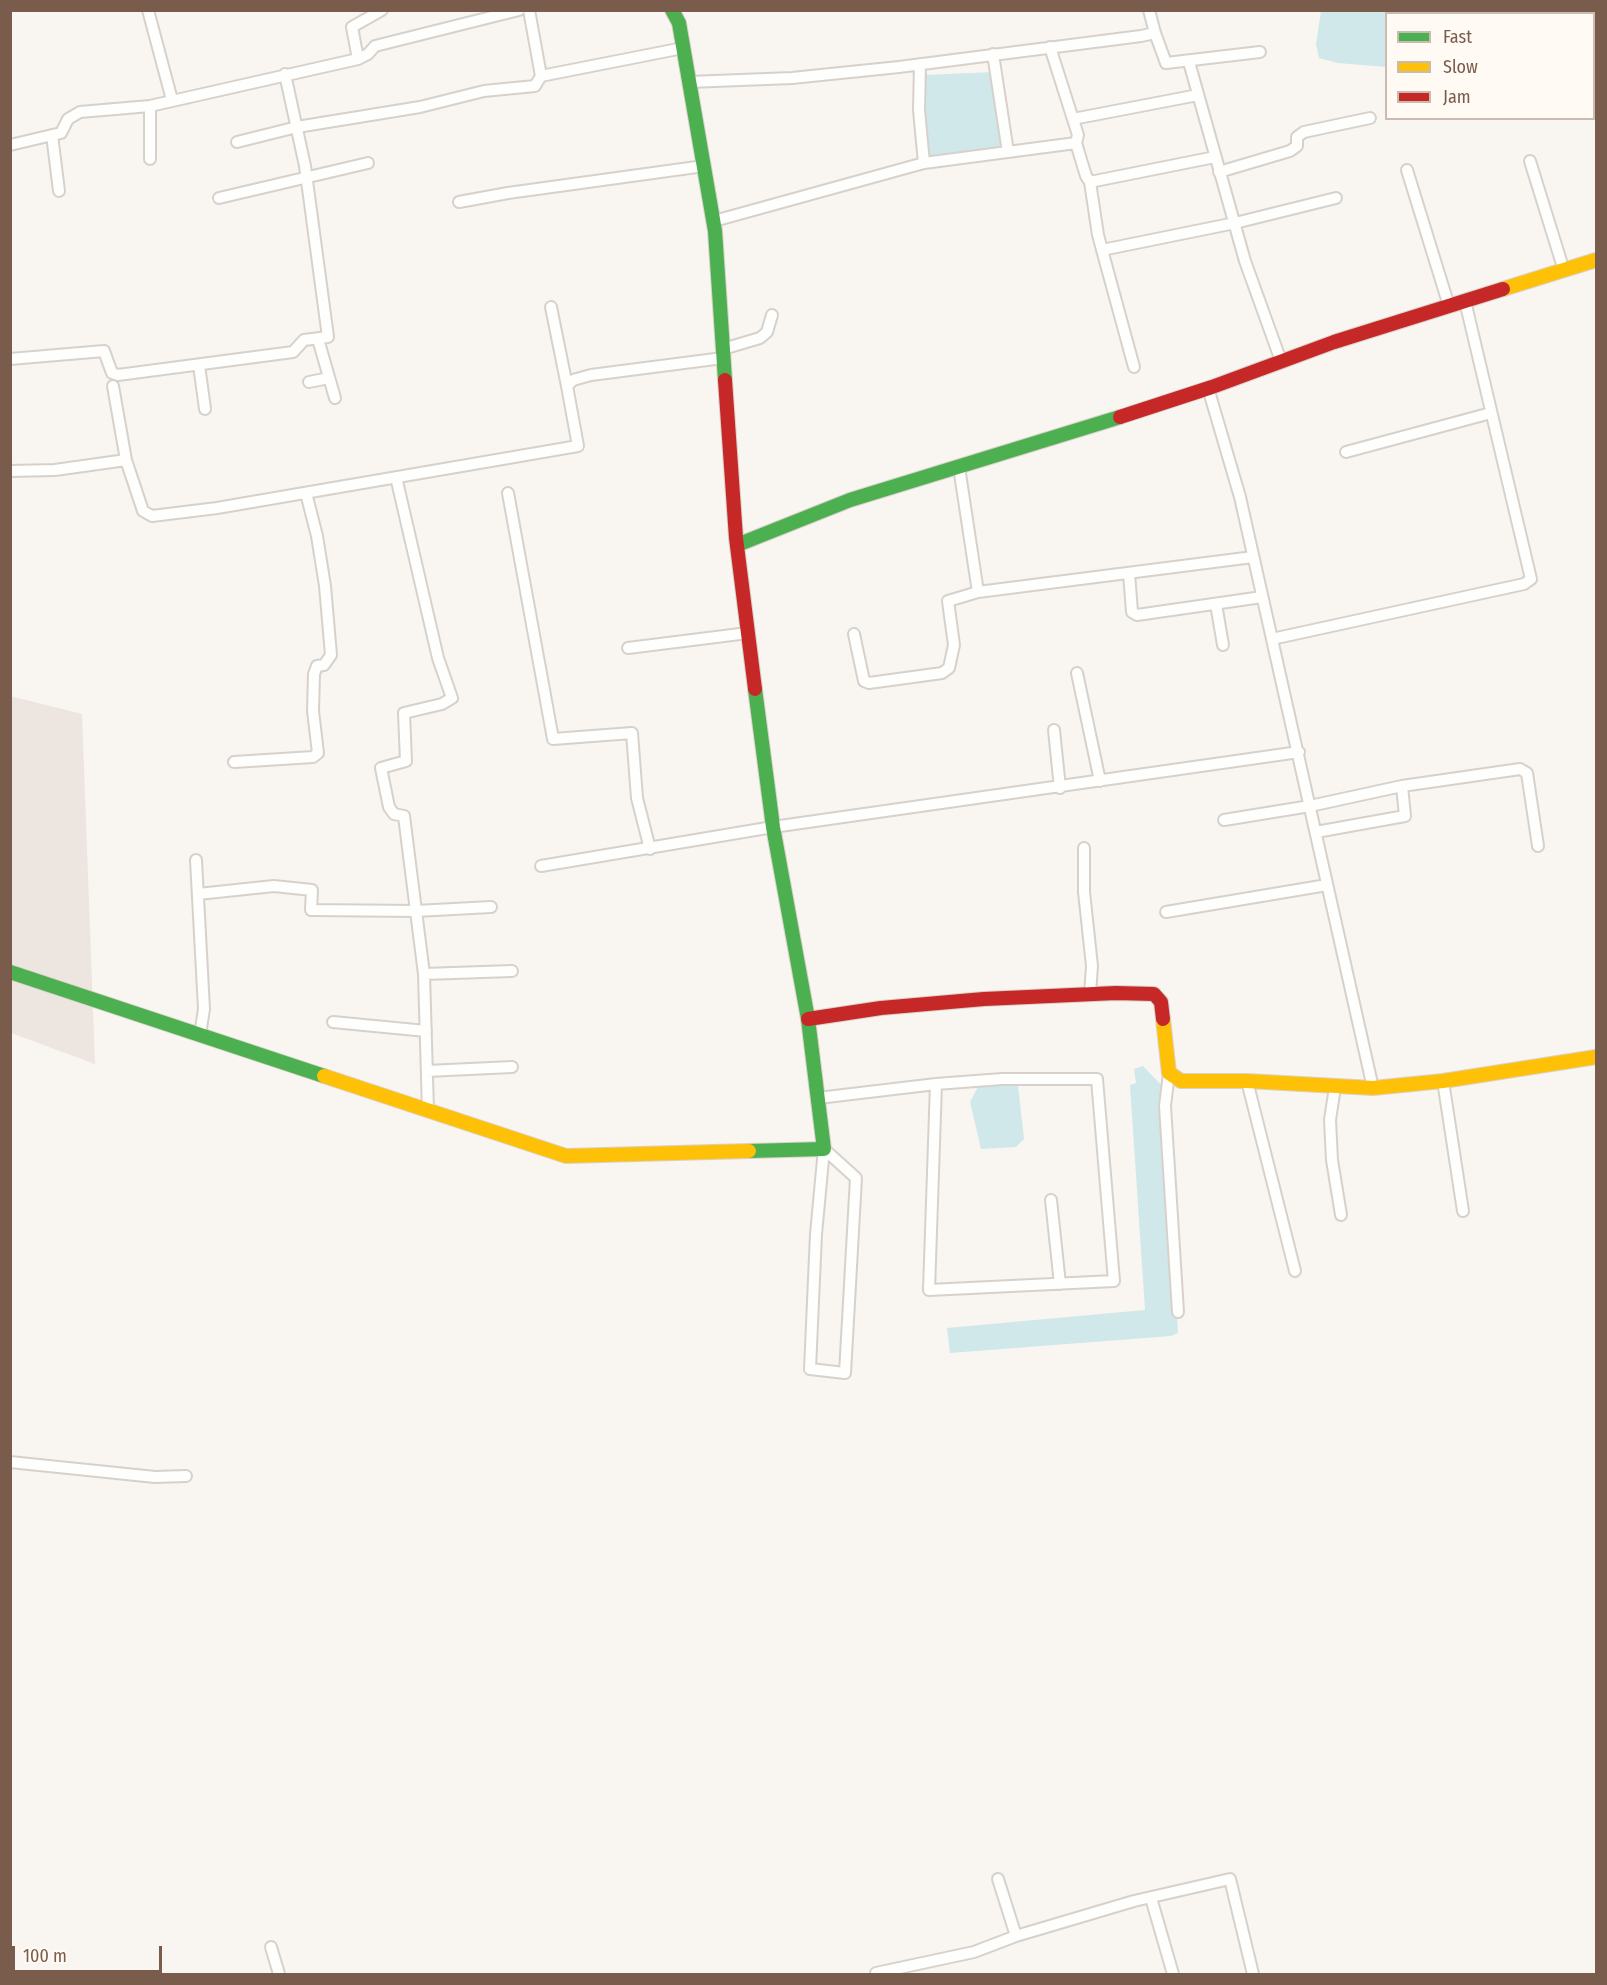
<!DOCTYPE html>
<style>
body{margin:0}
#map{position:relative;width:1607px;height:1985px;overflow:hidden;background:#f9f5f0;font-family:"Fira Sans Condensed",sans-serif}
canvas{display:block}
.frame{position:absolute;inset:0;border:12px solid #7a5c4d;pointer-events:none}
.legend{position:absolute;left:1385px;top:12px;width:210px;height:108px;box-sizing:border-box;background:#fffaf3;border:2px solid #cabbb1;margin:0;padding:8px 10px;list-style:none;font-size:18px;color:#7a5c4d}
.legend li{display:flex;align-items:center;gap:12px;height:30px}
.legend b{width:30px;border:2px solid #cabbb1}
.scale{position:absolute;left:12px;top:1946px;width:150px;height:27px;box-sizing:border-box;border:3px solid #7a5c4d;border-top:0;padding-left:8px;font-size:18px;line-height:21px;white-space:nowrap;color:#7a5c4d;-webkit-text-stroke:4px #fffaf3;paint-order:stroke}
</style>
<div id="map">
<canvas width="1607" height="1985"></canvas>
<div class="frame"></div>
<ul class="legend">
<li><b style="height:8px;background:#4caf50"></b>Fast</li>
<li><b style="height:8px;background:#ffc107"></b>Slow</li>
<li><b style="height:8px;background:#c62828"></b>Jam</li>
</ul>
<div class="scale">100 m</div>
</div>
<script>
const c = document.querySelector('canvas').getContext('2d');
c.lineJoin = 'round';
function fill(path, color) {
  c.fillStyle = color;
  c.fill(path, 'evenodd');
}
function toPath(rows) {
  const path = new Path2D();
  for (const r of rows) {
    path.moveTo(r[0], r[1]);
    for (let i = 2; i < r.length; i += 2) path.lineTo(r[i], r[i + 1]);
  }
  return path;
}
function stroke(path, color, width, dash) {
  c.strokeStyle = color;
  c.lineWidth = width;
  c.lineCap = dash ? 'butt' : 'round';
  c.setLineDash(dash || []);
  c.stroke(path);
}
fill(toPath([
 [10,696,82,714,95,1064,11,1033]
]), '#ede5e0');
fill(toPath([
 [1444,11,1445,13,1386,14,1386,67,1338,63,1319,58,1316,44,1321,11],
 [995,72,1005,152,929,162,925,155,924,75],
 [1143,1066,1164,1088,1178,1333,1171,1336,950,1353,947,1328,1145,1310,1130,1085,1136,1083,1134,1069],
 [999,1082,1018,1085,1024,1139,1016,1147,981,1149,970,1102,979,1085]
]), '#d0e8ea');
const street = toPath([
 [148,10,172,100],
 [529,10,541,76,683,48],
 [1491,10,1492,14],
 [1155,33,1166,63,1260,52],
 [1050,47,1078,135,1076,143,1086,176,1090,182,1098,235,1134,367],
 [993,54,1008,152],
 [358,59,352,27,382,10],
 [1189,62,1245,261,1281,361],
 [920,64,919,110,924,163],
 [689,82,792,78,899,67,1141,36,1155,33,1149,10],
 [1073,119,1198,95],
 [52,135,59,191],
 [237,142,297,127,420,107,484,91,535,86,541,76],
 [10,145,61,133,68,119,80,112,150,106,358,59,368,54,375,46,519,10],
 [150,159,150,106],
 [1530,161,1561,261],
 [1407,170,1449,306],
 [1219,172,1290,151,1297,146,1297,137,1304,132,1370,118],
 [1090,182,1215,157],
 [219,198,368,163],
 [459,202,508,193,704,166],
 [714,221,924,163,1076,143],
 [1102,250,1235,223,1336,198],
 [551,307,567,386],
 [318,339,335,398],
 [723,349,760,338,767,332,772,315],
 [10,359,104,351,112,373,118,375,293,352,304,340,328,337,305,166,285,74],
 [199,365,205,409],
 [309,382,329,378],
 [113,386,126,460],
 [1208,388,1240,497,1373,1088],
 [1346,452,1491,413],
 [959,467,978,592,1253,557],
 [10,471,55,470,126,460,143,511,152,516,217,508,578,446,567,386,573,380,591,375,723,358],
 [396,477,438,658,452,698,442,704,404,713,406,761,381,768,389,807,394,814,404,816,416,911,491,907],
 [508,493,553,739,632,733,637,798,650,849],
 [1129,573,1132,612,1137,615,1262,597],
 [1216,604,1223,645],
 [854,634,864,681,869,683,942,673,949,668,954,645,948,601,978,592],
 [1272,639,1524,584,1531,579,1465,301],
 [628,648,748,633],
 [1077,673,1100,781],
 [1054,730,1060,788],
 [234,762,313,757,318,753,313,711,314,674,317,666,324,665,331,655,325,586,317,536,306,493],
 [1224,820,1310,806,1402,786,1520,769,1527,773,1538,846],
 [1316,832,1405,816,1402,786],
 [1084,848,1084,892,1092,966,1090,994],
 [196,860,204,1009,200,1035],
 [541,866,773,827,1299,752],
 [198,894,274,886,312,890,311,910,416,911,424,974,428,1111],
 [1166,912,1327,885],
 [424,974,512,971],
 [333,1022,426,1031],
 [427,1071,512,1067],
 [1169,1073,1165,1106,1178,1312],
 [1247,1081,1295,1271],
 [1443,1081,1463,1211],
 [1335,1087,1330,1120,1332,1160,1341,1215],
 [818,1098,936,1084,1002,1079,1097,1079,1114,1281,929,1290,936,1084],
 [824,1149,856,1178,845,1373,810,1369,816,1234,824,1149],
 [1051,1200,1060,1284],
 [10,1462,155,1477,186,1476],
 [1151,1898,1173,1974],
 [1016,1936,1134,1901,1230,1879,1253,1974],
 [271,1947,279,1974],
 [876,1973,974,1952,1016,1936,998,1879]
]);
const fast = toPath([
 [672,10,679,23,715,231,725,380],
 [737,545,850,500,1120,417],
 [10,972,324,1076],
 [749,1151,824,1149,808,1019,773,827,755,689]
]);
const slow = toPath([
 [1503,289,1596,260],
 [1163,1019,1169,1073,1181,1081,1247,1081,1373,1088,1443,1081,1596,1057],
 [324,1076,566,1156,749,1151]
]);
const jam = toPath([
 [725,380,736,538,755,689],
 [1120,417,1212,387,1334,342,1503,289],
 [808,1019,881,1008,984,999,1116,993,1154,994,1161,1002,1163,1019]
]);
stroke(street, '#d7d1cb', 14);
stroke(fast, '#d9d2cb', 16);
stroke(slow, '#d9d2cb', 16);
stroke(jam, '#d9d2cb', 16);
stroke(street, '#fefefd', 10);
stroke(fast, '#4caf50', 14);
stroke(slow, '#ffc107', 14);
stroke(jam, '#c62828', 14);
</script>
